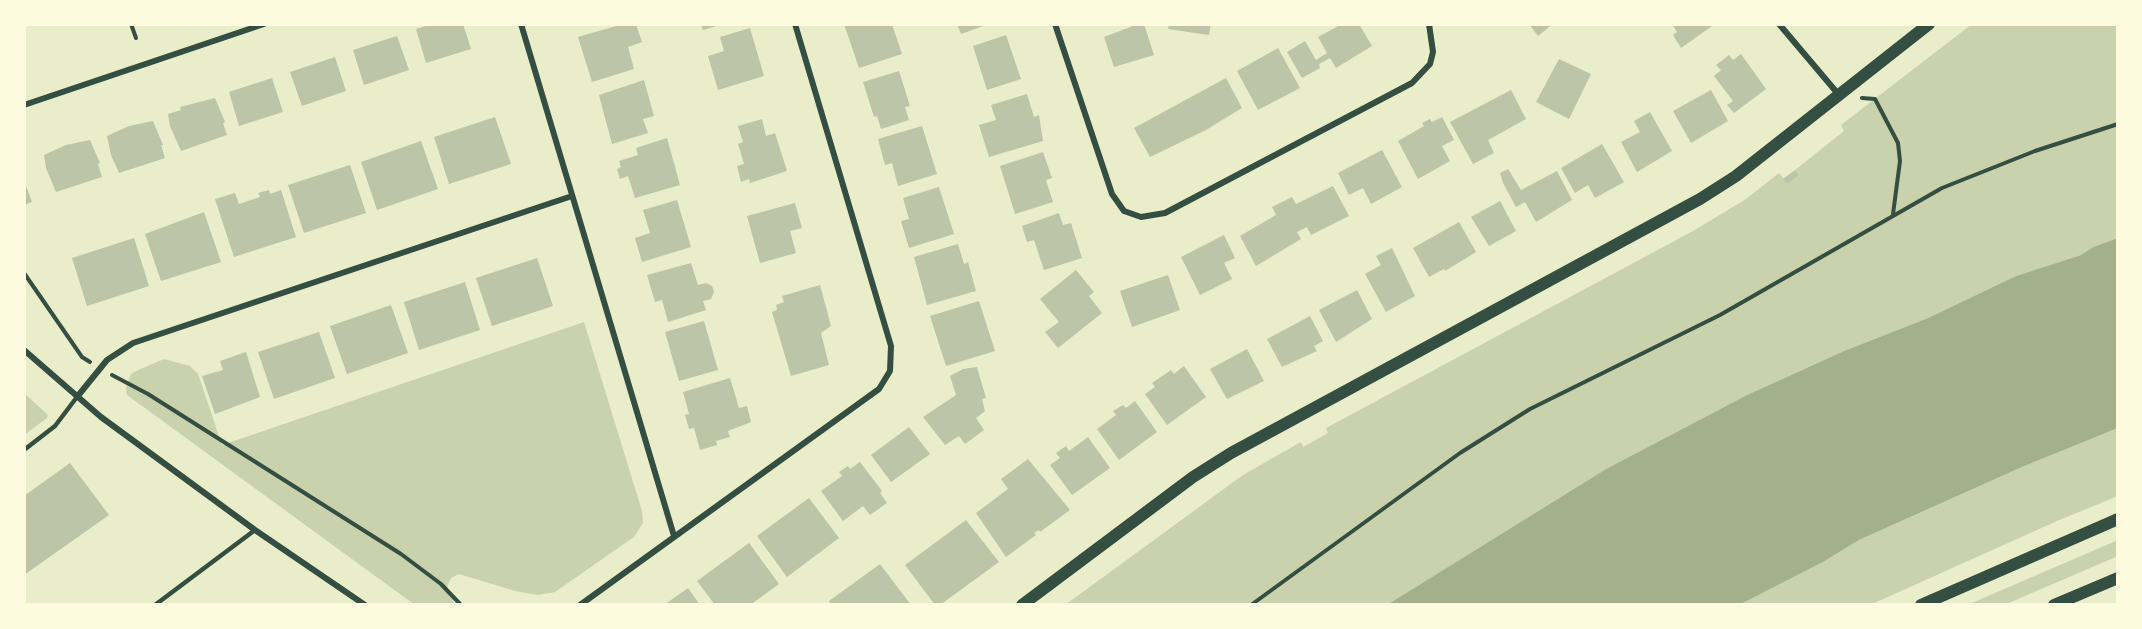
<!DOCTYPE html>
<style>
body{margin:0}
#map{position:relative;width:2142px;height:629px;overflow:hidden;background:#e9edc9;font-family:Quicksand,sans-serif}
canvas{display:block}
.frame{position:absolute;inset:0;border:26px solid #fefae0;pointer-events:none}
</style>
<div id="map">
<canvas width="2142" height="629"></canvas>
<div class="frame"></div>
</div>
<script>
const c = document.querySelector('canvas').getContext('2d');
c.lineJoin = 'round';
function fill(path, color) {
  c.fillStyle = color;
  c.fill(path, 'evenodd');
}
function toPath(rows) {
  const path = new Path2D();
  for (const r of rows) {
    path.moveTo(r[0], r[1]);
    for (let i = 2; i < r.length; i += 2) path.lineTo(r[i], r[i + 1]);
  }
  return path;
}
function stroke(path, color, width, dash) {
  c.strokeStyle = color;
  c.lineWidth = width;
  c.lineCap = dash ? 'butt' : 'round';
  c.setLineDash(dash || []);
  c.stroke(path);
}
fill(toPath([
 [1972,24,2118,24,2118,238,2093,247,2081,255,2016,276,1928,318,1844,351,1747,395,1606,469,1388,605,1065,605,1243,475,1301,442,1303,447,1328,433,1326,428,1693,231,1746,199,1779,173,1788,184,1799,175,1795,170,1844,131,1841,125],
 [584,322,642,511,643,523,634,537,555,592,538,595,515,591,459,574,451,578,447,587,455,605,415,605,127,395,126,388,131,374,138,370,164,359,190,366,198,374,222,445],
 [24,393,48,415,47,418,24,435],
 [2118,428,2118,496,2057,521,1870,605,1739,605,1823,562,1859,540,2022,467],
 [2118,540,2118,556,2004,605,1967,605]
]), '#cad2ad');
fill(toPath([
 [2118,238,2118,428,2022,467,1859,540,1823,562,1739,605,1387,605,1606,469,1747,395,1844,351,1928,318,2016,276,2081,255,2093,247]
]), '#a3b18a');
fill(toPath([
 [432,24,463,24,471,49,426,63,416,29],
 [623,24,636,24,642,42,628,47,634,69,592,82,578,37],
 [701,24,720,24,720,25,703,30],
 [844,24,892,24,902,54,859,68],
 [957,24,989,24,961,34],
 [1138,24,1144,24,1154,55,1114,67,1104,37],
 [1169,24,1211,24,1209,35,1168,29],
 [1342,24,1359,24,1372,46,1336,68,1330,58,1319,64,1320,68,1302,78,1287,52,1305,41,1316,60,1327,53,1318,37],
 [1529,24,1553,24,1538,36],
 [1672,24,1715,24,1681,48,1673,35,1677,32],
 [750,28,764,76,718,90,708,56,724,51,720,37],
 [1006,35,1021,79,987,90,973,46],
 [397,36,409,70,364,85,353,50],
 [1278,48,1300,88,1258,110,1237,71],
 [1741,54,1766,89,1734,113,1727,105,1733,101,1714,76,1721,70,1716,65,1729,55,1733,60],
 [335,57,346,91,302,106,290,72],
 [1559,59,1591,74,1569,119,1536,102],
 [899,71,910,106,905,107,909,120,881,129,877,116,874,117,863,82],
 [272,78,283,112,239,126,229,92],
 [1226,78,1242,108,1206,130,1150,157,1134,128],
 [644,80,654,116,643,119,648,133,612,144,599,95],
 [1511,90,1526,119,1488,140,1494,153,1473,164,1450,122],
 [1711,90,1728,121,1691,143,1673,111],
 [1027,94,1034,117,1039,115,1043,141,989,157,979,125,996,120,991,105],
 [215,98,225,122,223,123,227,135,181,151,170,126,168,114,181,110,180,107],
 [1650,112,1672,151,1637,172,1621,142,1640,132,1634,121],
 [495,117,511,164,449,184,434,137],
 [1442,117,1454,140,1442,146,1450,161,1418,179,1398,141,1424,126,1422,123,1430,119,1432,122],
 [762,119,766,136,775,133,787,171,750,183,749,179,741,182,737,166,744,164,738,144,743,142,738,126],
 [153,121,163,145,161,145,165,158,119,173,111,155,107,136,129,126],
 [922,126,937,174,898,186,892,163,885,165,878,139],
 [667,138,680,185,635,198,628,176,620,179,617,169,621,167,619,161,638,155,636,148],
 [90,140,100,163,98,164,102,177,56,192,46,168,44,155,66,145],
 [421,141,438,189,377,210,361,162],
 [1602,144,1624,182,1595,198,1588,185,1575,193,1561,168],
 [1382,150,1402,187,1371,204,1363,188,1349,195,1338,173],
 [1043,152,1052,178,1046,180,1053,202,1015,214,1000,166],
 [350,165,366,213,304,233,288,185],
 [1508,169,1521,190,1557,171,1572,200,1536,222,1525,202,1516,207,1503,183,1500,173],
 [1795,170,1799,175,1788,184,1783,179],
 [24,181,32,202,24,205],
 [1333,186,1349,216,1311,235,1307,227,1297,232,1301,239,1256,266,1240,236,1276,215,1272,207,1292,197,1296,204],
 [939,187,954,234,909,248,901,221,909,219,903,198],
 [269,190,270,194,281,190,296,237,234,257,215,199,235,193,239,204,260,197,258,193],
 [677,200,691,247,642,262,635,238,650,233,643,210],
 [1500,201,1516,231,1489,246,1471,217],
 [795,203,802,228,790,231,796,253,760,263,747,216],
 [204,212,221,262,161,281,145,234],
 [1059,213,1063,225,1071,223,1082,258,1044,270,1034,240,1027,242,1022,226],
 [1459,222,1476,252,1445,271,1444,269,1429,277,1413,248],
 [1224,235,1235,258,1224,263,1232,279,1200,295,1181,257],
 [134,238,149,286,87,306,72,258],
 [958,244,964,264,968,262,976,291,927,305,914,257],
 [1392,248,1415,296,1386,312,1365,274,1381,265,1376,256],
 [537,258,553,306,492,326,476,278],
 [691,263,698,285,706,283,712,286,714,292,711,299,703,301,706,310,668,322,662,300,655,302,647,275],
 [1076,270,1094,292,1089,296,1102,313,1058,348,1045,332,1059,322,1040,299],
 [1168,275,1180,310,1132,327,1120,291],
 [465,282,480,330,419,350,404,302],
 [820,285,831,326,821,333,829,365,791,376,772,312,777,310,776,305,784,302,782,296],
 [1357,290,1372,319,1336,342,1319,310],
 [979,301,995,351,946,366,930,316],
 [391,305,408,353,347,374,330,326],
 [1310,316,1323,341,1314,346,1317,351,1282,367,1267,339],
 [704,321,718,370,679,381,665,332],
 [319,332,335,378,274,399,258,352],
 [1247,349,1264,381,1227,399,1210,369],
 [246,352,260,397,215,414,202,376,223,370,220,361],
 [1184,366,1206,397,1167,425,1145,394,1155,387,1152,383,1171,370,1174,374],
 [977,367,986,398,982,399,985,411,976,418,984,430,965,444,959,436,945,445,923,417,956,395,950,376,963,369],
 [730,378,739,408,747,406,751,422,728,431,730,437,716,441,717,445,700,450,694,428,689,429,685,415,689,414,683,392],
 [1135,401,1157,432,1119,460,1097,429,1116,415,1113,411,1123,405,1126,408],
 [909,427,930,454,891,482,871,455],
 [1088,437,1110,468,1072,495,1050,465,1060,458,1056,453,1066,446,1069,451],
 [1028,459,1070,510,1040,532,1039,530,1034,533,1036,535,1006,557,976,513,1008,489,1001,479],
 [860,462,882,491,880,493,887,503,870,515,863,506,843,521,821,491,842,476,839,472,848,466,850,469],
 [70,463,109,515,24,575,24,496],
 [809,498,839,538,787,577,757,536],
 [966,520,999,562,940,605,935,605,905,565],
 [749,543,779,584,750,605,715,605,697,581],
 [880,564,911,605,831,605,829,601],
 [688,588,700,605,664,605]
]), '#bcc5a7');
stroke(toPath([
 [131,24,136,38],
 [1862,98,1875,99,1898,143,1900,161,1893,214],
 [24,273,82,357,90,362],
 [112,375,148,394,401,554,441,584,461,605],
 [1251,605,1460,453,1530,409,1720,315,1942,188,2035,151,2118,124]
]), '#344e41', 4);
stroke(toPath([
 [24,450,55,426,77,397],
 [155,605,255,530]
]), '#344e41', 4.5);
stroke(toPath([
 [521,24,674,536],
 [1055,24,1112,194,1124,211,1141,217,1165,213,1412,83,1430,64,1433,52,1429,24],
 [1779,24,1839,95],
 [24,105,264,24],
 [24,350,101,417,255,530,365,605],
 [77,397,107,360,133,343,572,196],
 [580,605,879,389,890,371,891,346,795,24]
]), '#344e41', 6);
stroke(toPath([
 [1022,605,1193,477,1231,453,1700,199,1736,176,1929,24],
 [1921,605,2118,519],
 [2054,605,2118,578]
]), '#344e41', 12);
</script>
